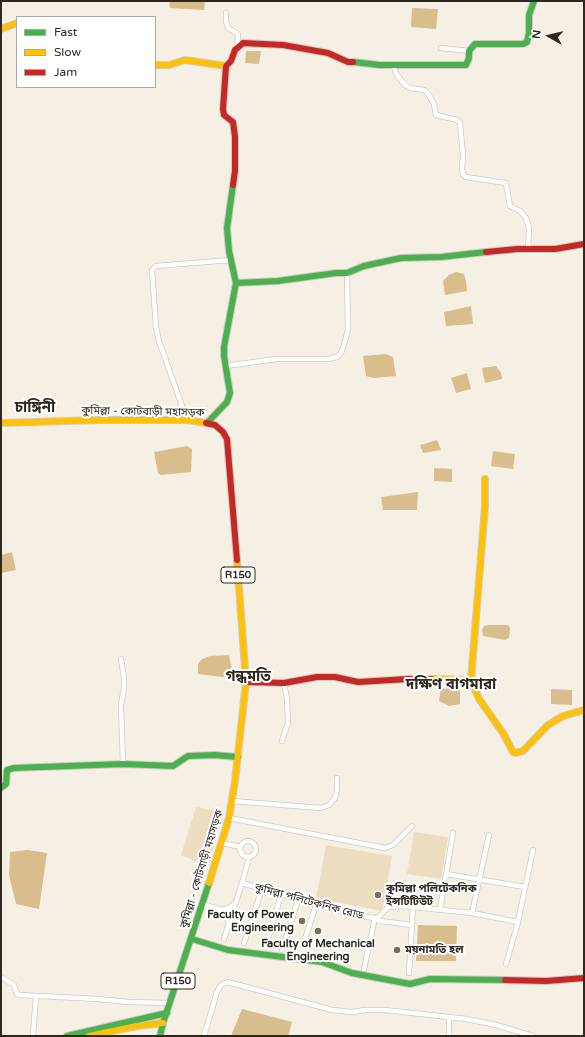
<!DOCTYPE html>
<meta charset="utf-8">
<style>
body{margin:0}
#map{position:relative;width:585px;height:1037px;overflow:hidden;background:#f6f0e4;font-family:"Varela Round",sans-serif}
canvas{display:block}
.frame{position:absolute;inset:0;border:2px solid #2e281e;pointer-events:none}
.legend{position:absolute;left:16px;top:16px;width:140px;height:72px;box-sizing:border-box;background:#fff;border:1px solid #aba9a5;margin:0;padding:5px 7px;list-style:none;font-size:12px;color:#2e281e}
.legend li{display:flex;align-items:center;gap:8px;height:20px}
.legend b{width:20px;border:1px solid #aba9a5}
.north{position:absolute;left:529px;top:16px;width:40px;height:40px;-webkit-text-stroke:3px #fff;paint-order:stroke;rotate:278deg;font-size:11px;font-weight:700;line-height:16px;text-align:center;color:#2e281e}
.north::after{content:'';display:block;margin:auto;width:14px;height:18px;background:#2e281e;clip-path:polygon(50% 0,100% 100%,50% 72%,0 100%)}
</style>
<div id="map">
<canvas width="585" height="1037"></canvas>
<div class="frame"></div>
<ul class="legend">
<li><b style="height:5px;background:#4caf50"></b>Fast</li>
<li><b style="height:5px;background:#ffc107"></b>Slow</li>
<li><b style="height:5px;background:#c62828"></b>Jam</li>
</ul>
<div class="north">N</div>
</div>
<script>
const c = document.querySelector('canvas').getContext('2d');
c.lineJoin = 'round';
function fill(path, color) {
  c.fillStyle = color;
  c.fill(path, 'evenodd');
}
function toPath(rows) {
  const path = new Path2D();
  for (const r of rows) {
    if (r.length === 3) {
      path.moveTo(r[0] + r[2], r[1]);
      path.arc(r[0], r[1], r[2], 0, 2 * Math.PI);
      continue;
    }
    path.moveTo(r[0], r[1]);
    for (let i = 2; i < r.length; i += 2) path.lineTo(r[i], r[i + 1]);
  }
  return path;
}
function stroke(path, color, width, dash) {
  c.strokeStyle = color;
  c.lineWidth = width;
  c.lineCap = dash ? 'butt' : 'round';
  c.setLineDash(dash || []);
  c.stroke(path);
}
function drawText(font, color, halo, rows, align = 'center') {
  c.font = font + ' "Varela Round","Noto Sans Bengali",sans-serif';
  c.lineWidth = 4;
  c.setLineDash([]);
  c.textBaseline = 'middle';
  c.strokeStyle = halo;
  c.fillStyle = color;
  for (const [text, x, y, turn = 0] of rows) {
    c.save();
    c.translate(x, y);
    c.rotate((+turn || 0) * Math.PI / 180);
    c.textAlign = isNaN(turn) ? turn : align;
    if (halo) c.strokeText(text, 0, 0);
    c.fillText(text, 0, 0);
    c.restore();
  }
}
fill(toPath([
 [196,807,223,812,208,867,181,855],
 [414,832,448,837,441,879,407,874],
 [326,845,392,856,382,911,316,898]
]), '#edddc0');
fill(toPath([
 [169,1,205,1,204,10,170,8],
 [412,8,438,9,436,29,411,27],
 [246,51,261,51,259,64,245,63],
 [456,272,464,274,466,281,467,291,445,295,443,281,449,275],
 [471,306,473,324,446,326,444,312],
 [386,354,393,357,396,376,374,378,366,376,363,356],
 [496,366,501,373,502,377,502,379,485,383,482,368],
 [467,373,471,389,456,393,451,378],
 [437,440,441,450,423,453,420,445],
 [187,446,192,449,191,472,161,475,158,473,154,452],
 [493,451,515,454,513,469,491,466],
 [434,468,452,469,452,482,434,481],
 [418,492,417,510,383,510,381,497],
 [12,552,16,570,1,573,1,555],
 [490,625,508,625,510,628,509,638,505,640,483,636,482,630,484,626],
 [229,655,232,670,232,675,222,677,198,674,198,664,202,659,210,656],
 [460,685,460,704,449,706,439,701,441,688,445,689],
 [551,689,572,690,572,705,551,704],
 [27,850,47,853,39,909,16,904,9,875,10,852],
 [418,925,457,926,456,961,416,961],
 [242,1009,292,1022,288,1036,231,1036]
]), '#d8be8c');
const street = toPath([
 [226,13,226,21,228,28,237,33,238,35,237,48],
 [441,48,469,51],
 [393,65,397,75,405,85,410,88,424,90,427,92,434,104,436,115,457,120,460,123,463,155,462,169,463,174,466,177,506,183,510,206,520,211,526,218,529,228,528,249],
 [226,366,276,359,328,359,337,357,341,353,343,348,348,330,347,273],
 [187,420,159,341,156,327,152,270,156,266,231,260],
 [121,659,124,678,124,688,121,705,123,764],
 [282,741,288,723,287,699,284,683],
 [232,801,321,808,329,805,335,798,337,790,337,778],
 [229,818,385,848,393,845,412,826],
 [248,849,8],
 [222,843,240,847],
 [249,858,242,883,336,910,373,918,379,917,388,907,403,906,472,913,518,922],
 [446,874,525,887],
 [203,904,221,910,229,922],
 [221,910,229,908,235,903],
 [440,910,453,833],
 [472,913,489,835],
 [224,939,242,883],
 [304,942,316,905],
 [244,943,262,889],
 [265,948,281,895],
 [282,950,298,900],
 [506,964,518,922,533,850],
 [364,969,375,918,380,921,412,925],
 [409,973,413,907],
 [1,977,14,985,17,994,20,995,98,999,128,1002,170,1003],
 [33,1036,36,996],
 [204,1036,217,992,221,985,228,982,332,1010,352,1012,365,1010,385,1010,467,1019,496,1025,533,1036],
 [449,1036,449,1018]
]);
const fast = toPath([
 [353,62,380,65,466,65,469,58,469,51,475,44,523,44,527,42,529,33,529,15,534,1],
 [236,283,278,281,336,273,347,273,364,266,401,258,441,257,486,252],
 [207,423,227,402,230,393,224,356,224,347,236,283,229,251,227,228,233,185],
 [1,788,6,784,7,770,14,768,123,764,173,766,188,756,215,755,238,757],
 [192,939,228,950,322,962,352,973,410,984,430,979,505,980],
 [67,1036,167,1013],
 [160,1036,163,1023,209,883]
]);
const slow = toPath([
 [1,29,17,23],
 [155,65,169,65,185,60,226,66],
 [1,423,100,420,187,420,206,423],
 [431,679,471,680,479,699,503,733,513,752,515,753,523,751,548,725,563,716,584,710],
 [471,680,485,506,485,479],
 [209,883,229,818,235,781,246,682,237,560],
 [89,1036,137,1026,163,1023]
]);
const jam = toPath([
 [233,185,235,171,235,137,233,122,224,115,223,109,226,66,231,61,235,50,243,43,283,45,328,53,348,62,353,62],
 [486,252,517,249,555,249,584,244],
 [206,423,215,425,223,432,227,439,237,560],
 [246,682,284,683,317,677,335,677,358,682,408,679,431,679],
 [505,980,546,981,584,978]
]);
stroke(street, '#d0cbc0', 6);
stroke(fast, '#d0cbc0', 8);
stroke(slow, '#d0cbc0', 8);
stroke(jam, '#d0cbc0', 8);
stroke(street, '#fefdfb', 4.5);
stroke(fast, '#4caf50', 6);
stroke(slow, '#ffc107', 6);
stroke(jam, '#c62828', 6);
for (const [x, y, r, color] of [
 [378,895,4,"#746e63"],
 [302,921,4,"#746e63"],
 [318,931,4,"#746e63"],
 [397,950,4,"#746e63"]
]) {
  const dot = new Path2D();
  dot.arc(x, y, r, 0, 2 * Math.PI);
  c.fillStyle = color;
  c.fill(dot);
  stroke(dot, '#fff', 1.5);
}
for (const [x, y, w] of [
 [238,575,34],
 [178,981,34]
]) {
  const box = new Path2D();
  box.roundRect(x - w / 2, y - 8, w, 16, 3);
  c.fillStyle = '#fff';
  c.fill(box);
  stroke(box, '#2e281e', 1);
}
drawText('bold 10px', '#2e281e', null, [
 ["R150",238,575],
 ["R150",178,981]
]);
drawText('11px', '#2e281e', '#fff', [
 ["কুমিল্লা - কোটবাড়ী মহাসড়ক",143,412,1],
 ["কুমিল্লা - কোটবাড়ী মহাসড়ক",202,869,-73],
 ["কুমিল্লা পলিটেকনিক রোড",309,902,15]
]);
drawText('bold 11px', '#2e281e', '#fff', [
 ["কুমিল্লা পলিটেকনিক",386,889],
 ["ইন্সটিটিউট",386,902],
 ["Faculty of Power",294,915,"right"],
 ["Engineering",294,928,"right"],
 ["Faculty of Mechanical",318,944,"center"],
 ["Engineering",318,957,"center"],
 ["ময়নামতি হল",405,950]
], 'left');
drawText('bold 15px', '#2e281e', '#fff', [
 ["চাঙ্গিনী",35,408],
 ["গন্ধমতি",248,677],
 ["দক্ষিণ বাগমারা",451,685]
]);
</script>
